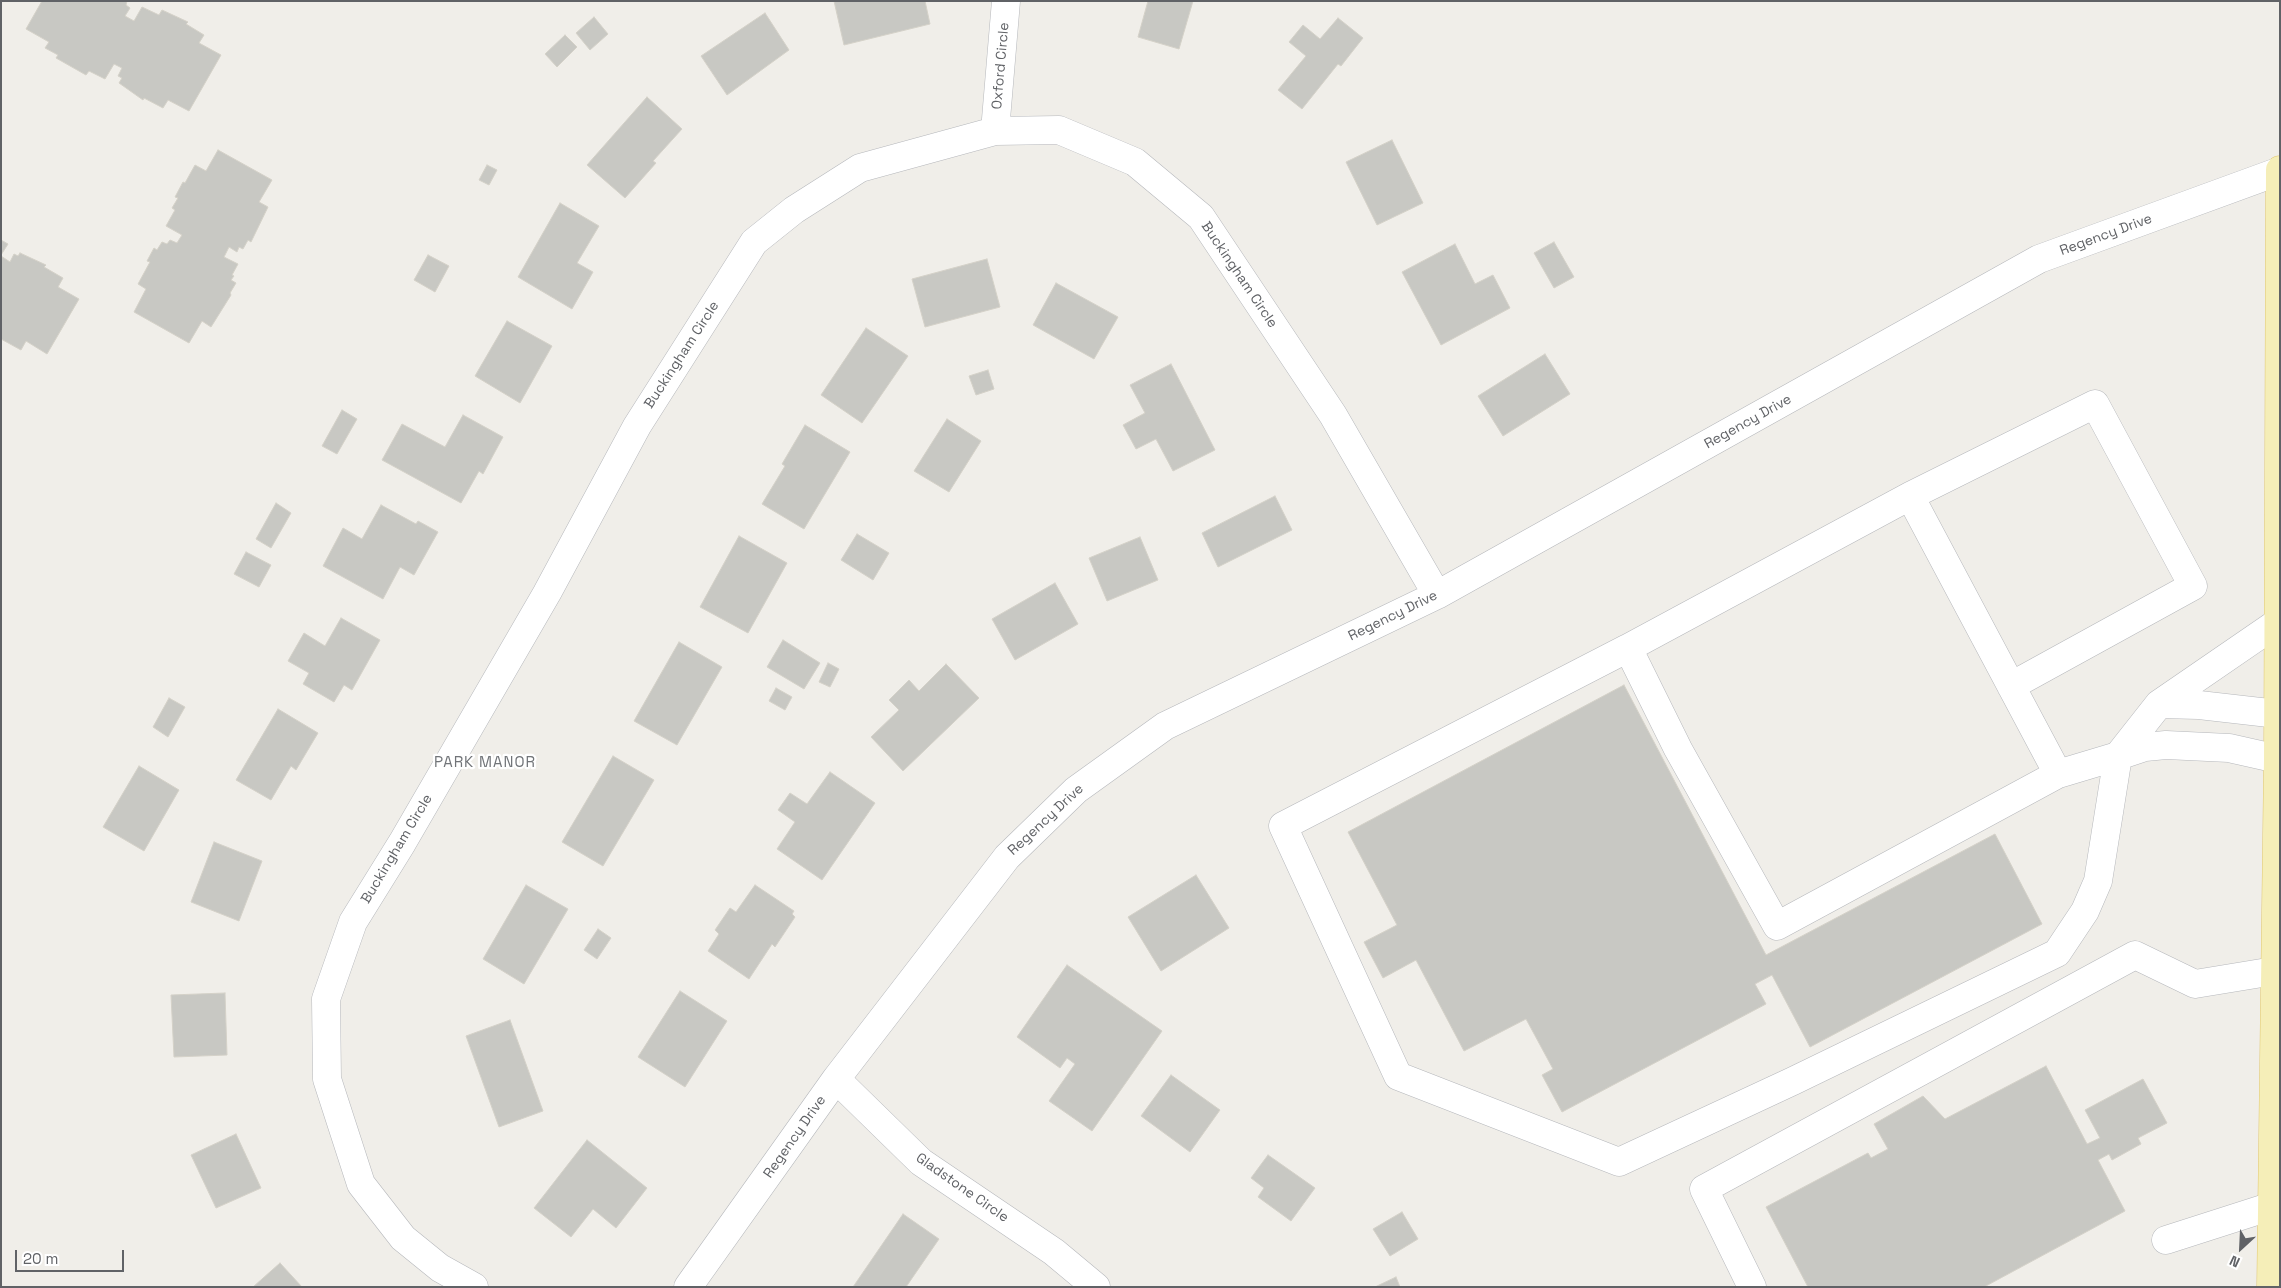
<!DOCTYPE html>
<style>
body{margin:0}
#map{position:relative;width:2281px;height:1288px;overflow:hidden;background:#f0eee9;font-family:"Space Grotesk",sans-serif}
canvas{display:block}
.frame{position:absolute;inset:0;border:2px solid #606266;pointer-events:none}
.north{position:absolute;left:2216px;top:1223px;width:50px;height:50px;-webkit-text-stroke:4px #fff;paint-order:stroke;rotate:205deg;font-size:14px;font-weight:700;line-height:20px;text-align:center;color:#606266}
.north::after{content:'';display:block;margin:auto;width:18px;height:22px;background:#606266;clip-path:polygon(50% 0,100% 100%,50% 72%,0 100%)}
.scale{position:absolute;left:15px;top:1250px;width:109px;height:22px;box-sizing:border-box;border:2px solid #606266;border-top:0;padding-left:6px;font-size:15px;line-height:18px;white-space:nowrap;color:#606266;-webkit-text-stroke:4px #fff;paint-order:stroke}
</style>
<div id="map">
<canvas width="2281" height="1288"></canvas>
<div class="frame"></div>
<div class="north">N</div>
<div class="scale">20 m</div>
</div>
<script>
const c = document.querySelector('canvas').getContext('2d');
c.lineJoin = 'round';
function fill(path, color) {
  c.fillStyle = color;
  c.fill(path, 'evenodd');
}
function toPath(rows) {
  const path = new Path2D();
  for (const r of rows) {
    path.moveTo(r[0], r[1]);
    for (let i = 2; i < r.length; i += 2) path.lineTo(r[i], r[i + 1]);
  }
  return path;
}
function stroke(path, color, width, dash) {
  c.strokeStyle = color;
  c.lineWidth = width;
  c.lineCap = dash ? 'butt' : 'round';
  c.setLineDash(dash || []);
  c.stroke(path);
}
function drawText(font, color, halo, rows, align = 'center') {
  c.font = font + ' "Space Grotesk",sans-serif';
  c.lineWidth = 4.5;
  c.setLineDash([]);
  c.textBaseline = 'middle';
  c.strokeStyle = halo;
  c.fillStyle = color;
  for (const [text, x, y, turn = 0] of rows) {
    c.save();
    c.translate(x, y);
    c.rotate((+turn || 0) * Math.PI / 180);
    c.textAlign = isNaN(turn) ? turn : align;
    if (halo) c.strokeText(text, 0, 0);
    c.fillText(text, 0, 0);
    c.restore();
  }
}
const building = toPath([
 [42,1,127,1,126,5,130,8,125,16,134,21,142,7,159,15,162,10,188,22,186,24,204,35,199,43,221,55,189,111,168,100,163,108,144,98,143,100,119,83,122,78,118,76,122,68,114,64,105,79,89,71,86,75,56,58,58,55,45,48,49,42,26,29,42,1],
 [834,1,925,1,930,24,844,45,834,1],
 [1148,1,1193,1,1179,49,1138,37,1148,1],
 [765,13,789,50,727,95,701,56,765,13],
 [594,17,608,34,590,50,576,33,594,17],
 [1338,18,1363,38,1341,66,1338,64,1302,109,1278,90,1306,56,1289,42,1303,25,1320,39,1338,18],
 [565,35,577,47,557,67,545,54,565,35],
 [647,97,682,129,653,161,656,163,625,198,587,165,647,97],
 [1392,140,1423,203,1377,225,1346,162,1392,140],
 [218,150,272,180,259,202,268,207,251,242,248,240,243,249,239,247,237,252,229,247,224,257,238,264,232,275,234,276,231,280,236,283,230,293,231,295,211,327,202,321,189,343,134,312,146,289,138,284,150,262,147,261,154,248,157,250,162,242,167,244,170,240,177,243,182,235,166,226,175,210,172,208,178,198,175,197,183,182,185,183,195,165,206,171,218,150],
 [487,165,497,170,489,185,479,180,487,165],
 [560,203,599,226,577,263,593,272,572,309,518,277,560,203],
 [1,240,8,244,1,255,1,240],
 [1554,242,1574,277,1554,288,1534,253,1554,242],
 [1455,244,1475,284,1493,275,1510,308,1441,345,1402,272,1455,244],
 [20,253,46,265,44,267,63,278,58,287,79,299,47,354,26,341,21,350,1,339,1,256,10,262,14,254,18,256,20,253],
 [428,255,449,266,435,292,414,280,428,255],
 [987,259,1000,307,925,327,912,279,987,259],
 [1056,283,1118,317,1094,359,1033,325,1056,283],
 [507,321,552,346,520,403,475,376,507,321],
 [866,328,908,356,862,423,821,395,866,328],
 [1545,354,1570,394,1503,436,1478,396,1545,354],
 [1171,364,1215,450,1173,471,1156,439,1136,449,1123,425,1145,413,1130,385,1171,364],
 [988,370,994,389,976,395,969,376,988,370],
 [342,410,357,419,337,454,322,446,342,410],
 [463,415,503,437,483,474,479,471,461,503,382,460,402,424,445,447,463,415],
 [947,419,981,441,949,492,914,471,947,419],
 [805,425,850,452,804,529,762,504,785,466,782,464,805,425],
 [1275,496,1292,530,1218,567,1202,533,1275,496],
 [276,503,291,513,271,548,256,539,276,503],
 [381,505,416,524,418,521,438,532,414,575,400,567,383,599,323,566,343,528,362,539,381,505],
 [857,534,889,553,873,580,841,560,857,534],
 [739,536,787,563,748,633,700,607,739,536],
 [1140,537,1158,580,1107,601,1089,558,1140,537],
 [246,552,271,565,259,587,234,574,246,552],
 [1055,583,1078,624,1015,660,992,619,1055,583],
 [341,618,380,640,352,690,344,685,334,702,303,684,309,673,288,661,304,633,325,646,341,618],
 [783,640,820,663,804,689,767,667,783,640],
 [679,642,722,667,677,745,634,721,679,642],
 [828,663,839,669,830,687,819,682,828,663],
 [946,664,979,698,903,771,871,737,899,710,889,700,909,680,919,691,946,664],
 [1624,685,1766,955,1995,834,2042,924,1810,1047,1772,975,1755,984,1766,1004,1562,1112,1542,1075,1553,1069,1526,1019,1464,1051,1416,960,1383,978,1364,942,1397,925,1348,832,1624,685],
 [776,688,792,697,785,710,769,701,776,688],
 [169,698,185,707,168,737,153,727,169,698],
 [278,709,318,733,296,770,291,766,271,800,236,780,278,709],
 [613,756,654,780,603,866,562,842,613,756],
 [139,766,179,790,144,851,103,827,139,766],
 [830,772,875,803,822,880,777,849,795,822,778,810,790,793,807,804,830,772],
 [214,842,262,861,239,921,191,902,214,842],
 [1196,875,1229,928,1161,971,1128,917,1196,875],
 [526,885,568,909,524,984,483,959,526,885],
 [755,885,794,911,792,914,795,917,775,947,772,944,749,979,708,951,719,934,715,930,730,908,736,912,755,885],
 [598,929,611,938,597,959,584,950,598,929],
 [1067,965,1162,1031,1092,1131,1049,1101,1075,1064,1067,1058,1060,1068,1017,1037,1067,965],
 [680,991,727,1021,685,1087,638,1057,680,991],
 [225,993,227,1055,174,1057,171,995,225,993],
 [510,1020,543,1111,499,1127,466,1036,510,1020],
 [2046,1066,2087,1144,2100,1138,2085,1110,2143,1079,2167,1123,2138,1138,2141,1144,2112,1160,2109,1154,2098,1160,2125,1211,1984,1287,1808,1287,1766,1207,1868,1153,1871,1158,1888,1149,1874,1124,1923,1096,1945,1119,2046,1066],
 [1171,1075,1220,1110,1190,1152,1141,1116,1171,1075],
 [236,1134,261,1188,216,1208,191,1155,236,1134],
 [587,1140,647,1188,616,1228,593,1209,571,1237,534,1208,587,1140],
 [1268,1155,1315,1188,1291,1221,1258,1197,1264,1188,1251,1178,1268,1155],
 [1402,1212,1418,1239,1390,1256,1373,1229,1402,1212],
 [903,1214,939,1239,906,1287,853,1287,903,1214],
 [280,1263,302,1287,253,1287,280,1263],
 [1396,1277,1400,1287,1375,1287,1396,1277]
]);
fill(building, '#c8c8c3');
stroke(building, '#d4d1c8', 1);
const minor = toPath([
 [995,131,1006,1],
 [1910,496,2095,404,2193,586,2011,686],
 [2277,623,2159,704,2118,756,2098,881,2085,911,2057,953,1793,1081,1619,1162,1398,1076,1283,826,1628,648,1678,749,1777,926,2058,774,2118,756,2145,747,2166,745,2229,748,2278,759],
 [1628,648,1910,496,2058,774],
 [2159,704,2199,705,2278,714],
 [836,1079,921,1162,1054,1252,1096,1287],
 [2166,1240,2272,1206,2280,1206],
 [474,1287,440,1268,403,1238,361,1184,327,1079,326,999,353,922,402,843,547,593,637,426,754,242,794,210,860,168,995,131,1059,130,1135,162,1201,217,1333,415,1437,595],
 [688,1287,836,1079,1007,857,1076,790,1165,726,1437,595,2039,259,2280,171],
 [1752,1287,1704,1189,2135,955,2195,984,2280,970]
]);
const major = toPath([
 [2271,1287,2278,759,2280,170]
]);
stroke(minor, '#b5b7bb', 29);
stroke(major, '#e0c771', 29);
stroke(minor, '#fff', 28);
stroke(major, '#f5eeb8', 28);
drawText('14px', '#606266', '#fff', [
 ["Oxford Circle",1001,66,-85],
 ["Regency Drive",2106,235,-20],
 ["Buckingham Circle",1239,275,56],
 ["Buckingham Circle",682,355,-57],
 ["Regency Drive",1748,422,-29],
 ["Regency Drive",1393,616,-26],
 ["Regency Drive",1046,820,-43],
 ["Buckingham Circle",397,849,-59],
 ["Regency Drive",795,1137,-55],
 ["Gladstone Circle",962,1188,35]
]);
c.letterSpacing = '1px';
drawText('15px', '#717478', '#fff', [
 ["PARK MANOR",485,763]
]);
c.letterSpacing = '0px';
</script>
